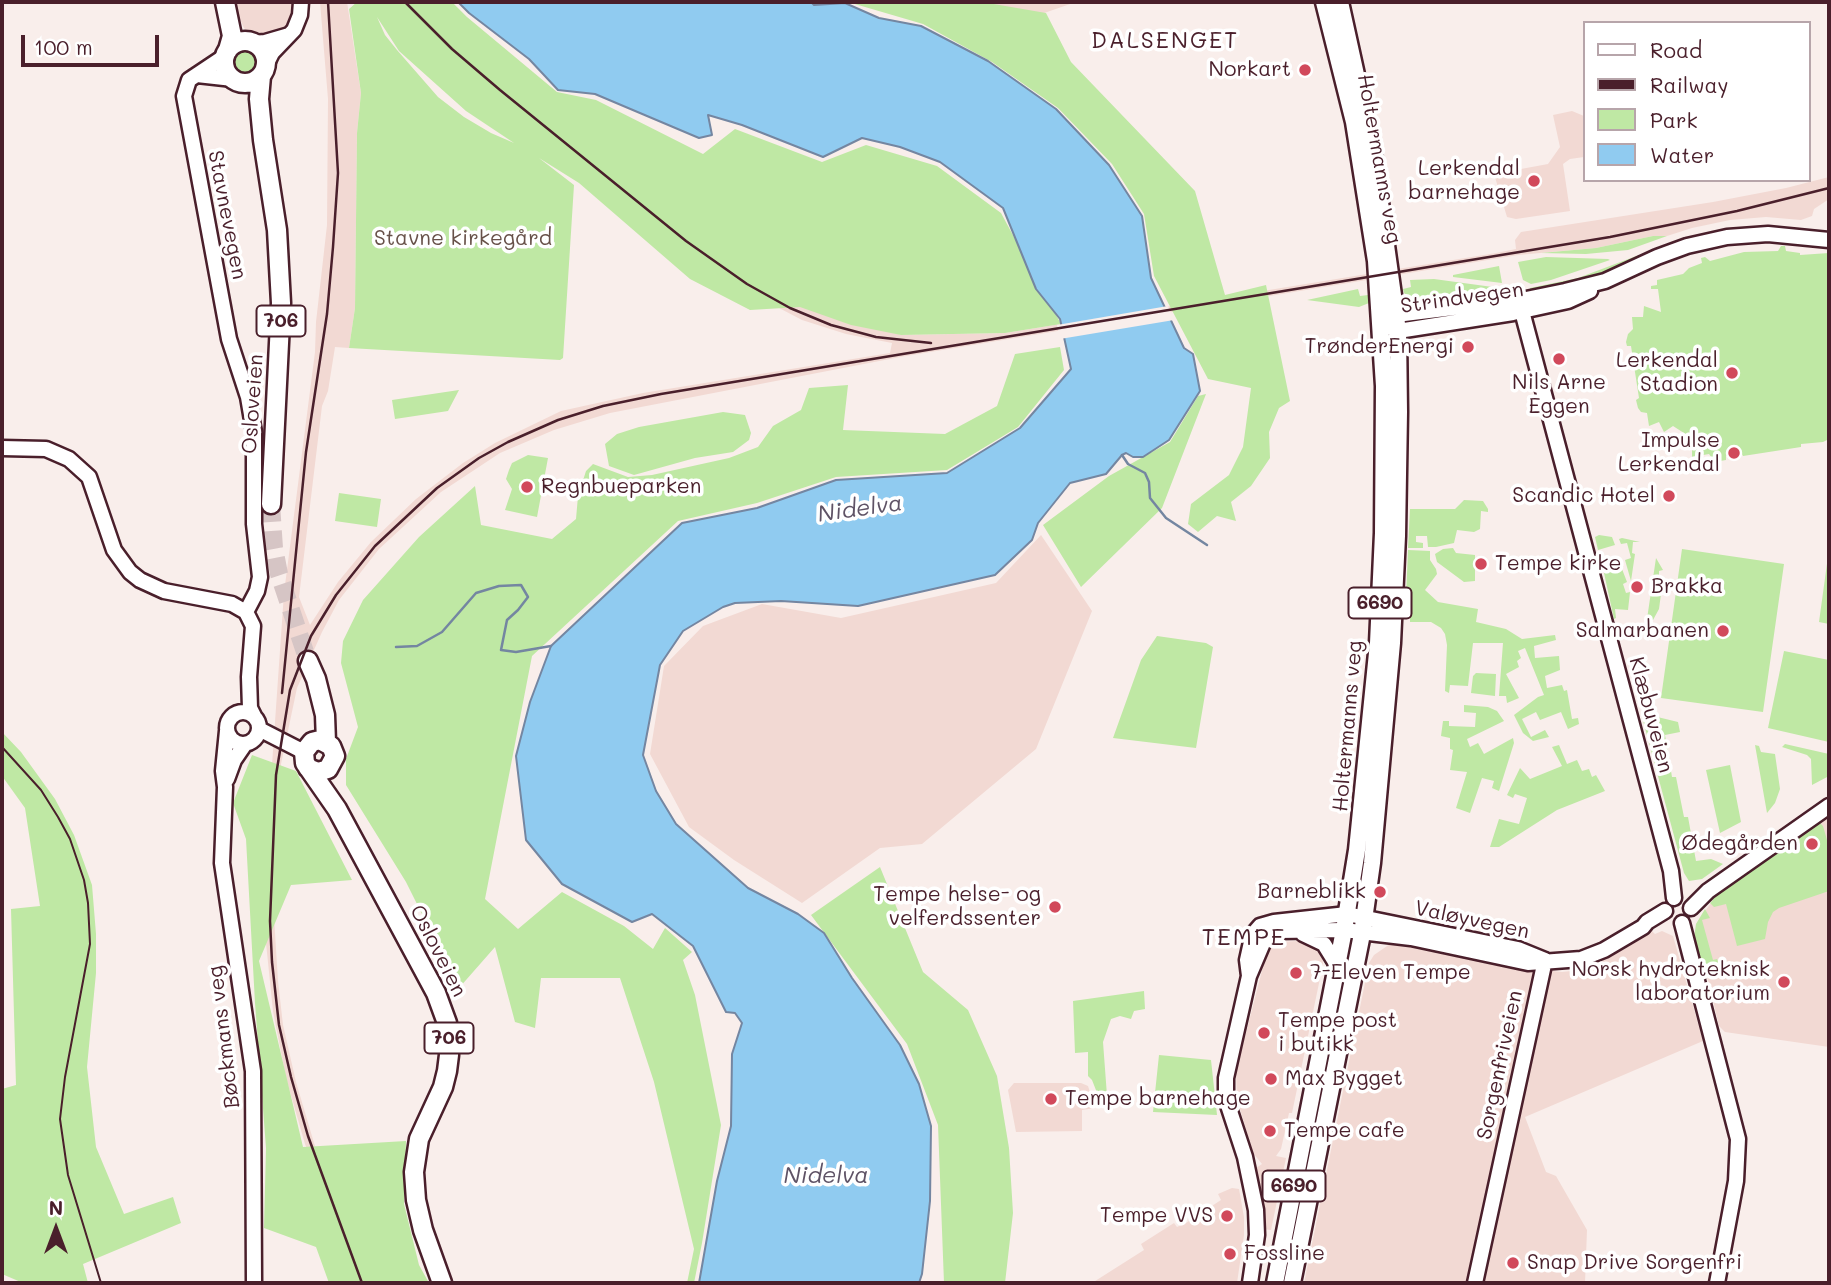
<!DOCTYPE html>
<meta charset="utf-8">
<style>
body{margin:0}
#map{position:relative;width:1831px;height:1285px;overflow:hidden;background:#f9eeeb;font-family:Mali,sans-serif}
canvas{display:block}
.frame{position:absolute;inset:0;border:4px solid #4a1f2b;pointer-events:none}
.legend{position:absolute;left:1583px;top:21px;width:228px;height:161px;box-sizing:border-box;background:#fff;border:2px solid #b7a5aa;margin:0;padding:9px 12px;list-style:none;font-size:21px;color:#4a1f2b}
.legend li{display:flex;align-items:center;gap:14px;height:35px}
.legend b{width:35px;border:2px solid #b7a5aa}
.north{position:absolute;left:21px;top:1194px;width:70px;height:70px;-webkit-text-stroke:5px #fff;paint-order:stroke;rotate:0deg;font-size:19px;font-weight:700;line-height:28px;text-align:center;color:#4a1f2b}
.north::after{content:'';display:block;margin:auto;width:24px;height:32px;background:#4a1f2b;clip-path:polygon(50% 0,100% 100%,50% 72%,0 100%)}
.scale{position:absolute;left:21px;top:35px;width:138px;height:32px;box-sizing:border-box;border:4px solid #4a1f2b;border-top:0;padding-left:9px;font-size:21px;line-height:24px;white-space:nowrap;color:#4a1f2b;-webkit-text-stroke:5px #fff;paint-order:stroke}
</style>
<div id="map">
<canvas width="1831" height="1285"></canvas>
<div class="frame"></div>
<ul class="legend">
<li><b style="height:9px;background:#fff"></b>Road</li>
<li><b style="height:9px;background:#4a1f2b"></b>Railway</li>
<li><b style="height:19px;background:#bfe8a4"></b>Park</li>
<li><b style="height:19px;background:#90cbf0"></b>Water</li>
</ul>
<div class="north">N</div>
<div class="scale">100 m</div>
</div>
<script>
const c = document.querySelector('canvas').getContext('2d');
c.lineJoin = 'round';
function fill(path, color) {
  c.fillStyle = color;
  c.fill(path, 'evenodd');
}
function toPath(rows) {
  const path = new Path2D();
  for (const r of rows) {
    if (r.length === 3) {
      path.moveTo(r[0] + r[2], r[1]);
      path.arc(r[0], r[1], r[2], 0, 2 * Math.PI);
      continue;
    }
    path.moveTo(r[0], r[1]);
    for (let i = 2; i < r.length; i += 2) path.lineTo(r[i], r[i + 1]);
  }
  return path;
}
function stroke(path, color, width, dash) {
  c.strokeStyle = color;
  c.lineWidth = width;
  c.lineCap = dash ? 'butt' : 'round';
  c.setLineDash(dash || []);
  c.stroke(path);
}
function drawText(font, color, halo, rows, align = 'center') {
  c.font = font + ' Mali,sans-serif';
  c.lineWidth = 7;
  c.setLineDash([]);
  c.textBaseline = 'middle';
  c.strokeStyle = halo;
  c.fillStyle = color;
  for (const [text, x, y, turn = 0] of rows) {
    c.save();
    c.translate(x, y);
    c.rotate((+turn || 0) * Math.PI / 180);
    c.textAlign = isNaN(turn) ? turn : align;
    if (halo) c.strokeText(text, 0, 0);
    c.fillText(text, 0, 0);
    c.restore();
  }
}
fill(toPath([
 [232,2,295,2,295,10,288,27,277,35,258,37,251,35,244,28],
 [320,2,347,2,361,93,357,133,355,308,349,348,335,347,328,391,322,406,299,597,310,625,338,582,371,542,416,499,463,463,495,443,561,411,643,393,890,353,892,343,846,334,802,320,760,298,722,272,901,335,1005,333,1496,253,1516,249,1515,240,1521,232,1713,202,1786,188,1829,177,1829,199,1814,209,1812,216,1801,220,1766,217,1730,220,1692,228,1667,236,1653,236,1596,248,1518,255,900,357,610,413,554,430,500,453,441,492,379,549,339,600,322,632,297,688,281,764,274,917,278,981,283,1025,296,1082,314,1143,363,1276,355,1276,305,1144,286,1078,273,1011,265,933,268,822,284,593,315,352,316,322,327,225,328,99],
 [972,2,1076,2,1021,21],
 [1572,111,1584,116,1584,157,1570,159,1563,164,1570,211,1516,219,1507,217,1494,174,1548,164,1560,147,1553,115],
 [1041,535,1092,611,1036,749,922,844,880,848,802,903,734,860,689,827,650,754,664,666,703,626,762,604,841,618,996,583],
 [1829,806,1829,1047,1725,1032,1719,1026,1709,983,1695,945,1696,924,1713,900,1711,897],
 [1652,931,1655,934,1662,931,1673,936,1703,1041,1525,1117,1546,1172,1556,1176,1587,1230,1585,1283,1304,1283,1369,963,1374,955,1390,944,1399,943,1517,967,1562,972,1580,970,1595,965],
 [1298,941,1306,943,1319,950,1322,954,1323,964,1292,1113,1289,1113,1281,1149,1276,1156,1286,1158,1271,1230,1262,1229,1256,1168,1262,1164,1253,1153,1237,1099,1236,1072,1267,951,1275,942],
 [1014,1083,1081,1083,1088,1086,1095,1108,1082,1110,1082,1131,1016,1132,1008,1090],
 [1232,1188,1239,1189,1244,1217,1244,1235,1237,1283,1092,1283,1144,1250,1141,1244,1174,1223,1177,1227,1186,1223,1221,1200,1218,1194]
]), '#f2d9d3');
fill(toPath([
 [357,2,452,2,467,17,557,92,596,100,703,154,735,129,822,162,866,145,937,166,1001,213,1061,324,1005,333,901,335,851,325,800,307,750,310,690,279,579,183,539,158,574,185,563,358,560,360,349,348,355,308,357,133,361,93,349,9],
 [377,17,399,51,466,111,514,143,491,133,464,117,438,97,397,50,385,35],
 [848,2,982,2,1046,13,1071,62,1195,191,1225,295,1266,285,1290,401,1279,408,1269,432,1270,458,1251,486,1231,502,1236,521,1217,516,1198,532,1188,524,1191,504,1229,475,1243,447,1251,388,1208,379,1154,276,1144,214,1112,164,1058,108,992,62,923,24],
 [245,62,12],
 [1653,236,1667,236,1628,250,1586,254,1541,253,1596,248],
 [1781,246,1785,246,1786,251,1800,253,1800,255,1829,253,1829,439,1823,442,1801,444,1801,447,1743,456,1742,454,1726,456,1726,460,1720,461,1712,458,1709,454,1692,457,1692,445,1680,444,1684,433,1673,426,1664,432,1659,422,1649,426,1647,413,1641,412,1638,408,1636,400,1639,398,1631,346,1627,346,1626,342,1628,334,1633,329,1632,317,1643,317,1644,306,1661,312,1658,289,1651,289,1651,286,1657,285,1657,280,1683,274,1689,268,1702,263,1701,258,1705,257,1710,261,1744,252,1778,251],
 [1639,255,1640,257,1584,280,1530,293,1530,288,1578,278],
 [1546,257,1608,259,1610,260,1551,280,1531,284,1523,280,1518,262],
 [1499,266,1502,283,1453,277,1453,275],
 [1434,279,1500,288,1500,290,1442,298,1440,294,1432,295,1432,300,1414,302,1404,293,1403,289,1411,287,1410,280],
 [1358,289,1360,296,1368,295,1369,303,1359,307,1307,300],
 [1060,347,1064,370,1018,427,947,470,836,477,757,503,678,521,532,656,485,899,518,929,562,892,624,926,653,949,665,928,692,952,683,960,695,995,721,1125,702,1243,694,1283,687,1283,694,1249,654,1082,620,978,541,978,535,1028,515,1022,495,947,459,988,406,882,346,785,346,759,358,727,341,663,343,641,363,600,419,537,475,486,481,525,552,539,576,519,578,496,586,471,593,464,628,477,652,475,729,458,758,447,773,426,801,410,809,388,848,385,843,430,945,434,997,406,1015,354],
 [459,390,448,411,395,419,392,400],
 [1206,394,1162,508,1081,587,1043,525,1109,476,1170,442,1198,396],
 [723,412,745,415,751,433,749,440,733,452,695,458,634,475,609,466,605,444,617,434,639,427],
 [528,455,548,458,537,517,505,510,512,489,506,479,509,470,512,463],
 [339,493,381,499,377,527,335,521],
 [1464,500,1483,501,1488,509,1488,512,1481,511,1480,529,1474,532,1457,530,1454,543,1436,547,1428,547,1427,536,1416,536,1416,542,1423,543,1423,548,1408,548,1410,509,1455,509],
 [1599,535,1612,537,1615,545,1598,550,1595,537],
 [1622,538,1640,542,1633,542,1632,553,1635,554,1631,581,1625,560,1631,558,1627,543,1621,544,1619,539],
 [1443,549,1453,548,1456,553,1475,555,1475,581,1464,582,1437,562,1435,554],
 [1682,549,1784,564,1763,712,1661,698],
 [1829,549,1829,624,1819,622],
 [1408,550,1430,551,1430,560,1436,569,1437,574,1425,590,1438,602,1478,609,1476,622,1506,629,1522,639,1555,635,1556,640,1534,646,1535,658,1559,656,1560,670,1545,676,1547,688,1562,685,1564,691,1567,690,1572,719,1578,718,1579,724,1568,729,1561,712,1540,720,1536,712,1522,719,1531,737,1545,730,1549,737,1533,741,1523,733,1514,715,1538,697,1544,695,1525,648,1518,651,1521,658,1517,661,1519,667,1506,674,1519,698,1507,703,1506,696,1499,696,1503,643,1473,643,1468,686,1450,685,1449,693,1445,691,1447,645,1445,634,1441,628,1431,622,1410,622,1410,598,1406,597],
 [1656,558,1663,570,1659,571,1659,578,1663,579,1659,609,1653,620,1647,619],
 [1622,569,1627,582,1623,584,1626,593,1630,592,1628,610,1615,609,1616,618,1614,619,1604,573],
 [1157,636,1206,643,1213,647,1196,748,1113,738,1141,660],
 [1784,651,1829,660,1829,742,1768,728],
 [1476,673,1496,674,1495,696,1471,693,1473,676],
 [1464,705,1488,707,1497,711,1504,721,1467,739,1470,747,1478,743,1484,754,1513,738,1514,743,1499,791,1492,788,1494,781,1482,778,1470,813,1456,808,1467,772,1450,770,1453,750,1450,749,1450,738,1441,736,1443,721,1449,721,1449,726,1475,727,1476,713,1464,712],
 [1641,713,1678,722,1680,732,1665,735,1672,777,1676,777,1684,817,1688,817,1696,861,1711,859,1723,864,1702,879,1689,881,1684,873],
 [2,732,21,752,55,799,74,835,92,885,96,934,96,973,87,1067,96,1147,124,1214,173,1197,181,1223,83,1264,88,1283,23,1283,2,1274,2,1089,16,1085,11,909,40,906,25,808,2,776],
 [1785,744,1829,754,1829,776,1812,785,1811,759,1807,755,1782,747],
 [1559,745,1567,764,1577,760,1582,771,1589,769,1592,777,1596,775,1605,791,1557,810,1499,847,1490,847,1499,819,1519,824,1527,798,1515,794,1513,798,1507,795,1520,768,1530,779,1562,766,1552,747],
 [1755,745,1759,746,1761,752,1775,754,1780,789,1775,803,1767,813],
 [252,755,296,771,352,880,291,885,259,961,303,1147,406,1141,404,1204,419,1265,429,1283,329,1283,316,1247,264,1228,266,1148,255,1003,246,839,233,803],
 [1730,765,1741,822,1720,833,1706,770],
 [1818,821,1823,826,1829,847,1829,891,1779,908,1773,912,1768,922,1765,939,1737,946,1726,904,1714,907,1710,903,1713,900,1711,897],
 [880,867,923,972,968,1010,997,1076,1009,1148,1013,1213,1005,1283,944,1283,938,1125,907,1044,811,915],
 [1705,909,1710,918,1702,920,1713,960,1717,959,1719,965,1701,967,1694,938,1696,924],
 [1144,991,1145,1009,1134,1011,1131,1019,1120,1016,1111,1019,1103,1042,1108,1109,1103,1108,1092,1080,1088,1076,1088,1052,1075,1053,1073,1001],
 [1159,1055,1211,1060,1217,1115,1153,1112]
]), '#bfe8a4');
const water = toPath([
 [458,2,811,2,814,5,845,3,879,18,921,26,988,61,1056,109,1109,165,1142,216,1151,278,1184,348,1193,354,1200,391,1169,440,1143,457,1133,457,1126,453,1122,455,1106,474,1070,483,1038,523,1032,540,995,575,858,606,781,601,735,603,723,607,683,631,660,665,643,755,656,791,676,824,748,888,798,914,824,933,852,978,900,1045,919,1084,931,1126,930,1201,922,1274,919,1283,699,1283,717,1181,731,1126,732,1054,742,1023,735,1013,726,1012,693,946,652,914,632,922,562,884,526,840,516,756,530,702,551,646,682,523,757,508,836,480,947,473,1020,428,1071,369,1060,319,1036,289,1003,208,940,162,900,147,862,138,823,157,742,125,708,115,712,135,699,138,595,94,558,90,529,59,469,13,458,2]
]);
fill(water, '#90cbf0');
stroke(water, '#7486a1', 2);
fill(toPath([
 [1168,306,1174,320,1060,339,1057,325]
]), '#f9eeeb');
stroke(toPath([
 [1122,455,1128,464,1145,473,1149,482,1150,498,1166,518,1207,545],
 [396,647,417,646,442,632,476,593,499,586,521,585,528,597,518,610,507,620,501,650,516,652,551,646]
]), '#7486a1', 2.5);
stroke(toPath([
 [271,504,274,548,279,574,308,661]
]), '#d6c5c5', 18, [18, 9]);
const secondary = toPath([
 [253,43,265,42,289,35],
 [225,56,189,80,184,96,229,339,248,397,254,432,254,524,260,577,257,591,246,612],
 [266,65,272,53,294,30,300,15,301,2],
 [197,75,233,79],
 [1519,300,1671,871,1674,898],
 [1388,320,1396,315,1526,299,1565,291,1605,281,1657,257,1687,246,1727,237,1768,234,1829,240],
 [1389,327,1398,331,1513,313,1568,301,1590,291],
 [2,448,46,449,69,459,89,477,114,550,130,572,140,580,164,591,232,604,246,612,253,626,249,677,250,708,254,716],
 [243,728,16],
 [259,729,304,752],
 [227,731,223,771,225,787,222,863,253,1071,254,1283],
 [227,779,234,760,245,744],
 [1691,908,1708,891,1829,806],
 [1682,923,1738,1139,1736,1181,1717,1283],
 [1303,934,1324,944,1337,965],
 [1249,976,1247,960,1251,942,1253,934,1260,926,1274,922,1347,914,1518,949,1545,960],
 [1250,1283,1257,1235,1256,1210,1245,1157,1226,1099,1226,1078,1249,976,1266,936,1279,931,1344,930,1411,938,1528,963,1568,960,1581,959,1604,950,1643,927,1647,922,1665,911],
 [1475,1283,1545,960]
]);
const primary = toPath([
 [1275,1283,1344,930,1357,850,1378,643,1383,533,1384,386,1376,261,1354,122,1324,2],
 [1292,1283,1362,934,1372,863,1392,643,1397,536,1399,412,1398,331,1373,152,1340,2]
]);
const highway = toPath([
 [225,2,232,36,228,50],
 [245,62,21],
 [261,76,259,99,263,140,277,230,281,303,271,504],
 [308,661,316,679,325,715,326,742],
 [308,768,318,772,328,769,335,756,331,746,320,740,312,742,304,752,305,763,337,809,436,993,447,1023,449,1055,447,1071,443,1087,419,1139,414,1172,416,1200,423,1230,442,1283]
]);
stroke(secondary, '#4a1f2b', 19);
stroke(primary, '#4a1f2b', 21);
stroke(highway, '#4a1f2b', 23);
stroke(secondary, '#fff', 14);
stroke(primary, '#fff', 16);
stroke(highway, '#fff', 18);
stroke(toPath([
 [2,747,41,790,58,817,70,839,84,880,88,903,90,944,65,1077,60,1119,68,1175,101,1283]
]), '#4a1f2b', 2);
stroke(toPath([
 [405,2,452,49,500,90,686,241,747,284,790,308,831,325,876,337,931,343],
 [282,693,306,452,327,314,333,247,338,173,328,2],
 [362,1283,308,1136,291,1077,279,1025,272,962,270,921,276,775,290,690,311,636,336,595,375,546,437,488,479,458,508,442,558,420,603,406,661,394,1610,237,1737,211,1829,188]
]), '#4a1f2b', 2.5);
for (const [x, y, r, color] of [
 [1305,70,7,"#d1495b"],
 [1534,181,7,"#d1495b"],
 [1468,347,7,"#d1495b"],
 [1559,359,7,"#d1495b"],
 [1732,373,7,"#d1495b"],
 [1734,453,7,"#d1495b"],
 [527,487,7,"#d1495b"],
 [1669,496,7,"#d1495b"],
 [1481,564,7,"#d1495b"],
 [1637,587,7,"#d1495b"],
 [1723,631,7,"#d1495b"],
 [1812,844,7,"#d1495b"],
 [1380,892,7,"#d1495b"],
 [1055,907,7,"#d1495b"],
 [1296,973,7,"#d1495b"],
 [1784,982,7,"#d1495b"],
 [1264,1033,7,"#d1495b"],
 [1271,1079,7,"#d1495b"],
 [1051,1099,7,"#d1495b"],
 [1270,1131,7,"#d1495b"],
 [1227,1216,7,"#d1495b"],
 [1230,1254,7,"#d1495b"],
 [1513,1263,7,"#d1495b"]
]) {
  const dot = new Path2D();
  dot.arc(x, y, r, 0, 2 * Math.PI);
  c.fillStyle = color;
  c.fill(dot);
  stroke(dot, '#fff', 2.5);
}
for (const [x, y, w] of [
 [281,321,49],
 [1380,603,63],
 [449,1038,49],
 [1294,1186,63]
]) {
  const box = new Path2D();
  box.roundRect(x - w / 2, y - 15.5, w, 31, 5);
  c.fillStyle = '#fff';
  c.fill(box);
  stroke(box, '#4a1f2b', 2);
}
drawText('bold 19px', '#4a1f2b', null, [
 ["706",281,321],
 ["6690",1380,603],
 ["706",449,1038],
 ["6690",1294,1186]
]);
drawText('21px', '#4a1f2b', '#fff', [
 ["Norkart",1291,70],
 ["Lerkendal",1520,169],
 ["barnehage",1520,193],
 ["TrønderEnergi",1454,347],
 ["Lerkendal",1718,361],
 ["Stadion",1718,385],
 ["Nils Arne",1559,383,"center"],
 ["Eggen",1559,407,"center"],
 ["Impulse",1720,441],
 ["Lerkendal",1720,465],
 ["Regnbueparken",541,487,"left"],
 ["Scandic Hotel",1655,496],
 ["Tempe kirke",1495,564,"left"],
 ["Brakka",1651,587,"left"],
 ["Salmarbanen",1709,631],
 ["Ødegården",1798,844],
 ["Barneblikk",1366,892],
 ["Tempe helse- og",1041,895],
 ["velferdssenter",1041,919],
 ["Norsk hydroteknisk",1770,970],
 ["laboratorium",1770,994],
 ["7-Eleven Tempe",1310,973,"left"],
 ["Tempe post",1278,1021,"left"],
 ["i butikk",1278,1045,"left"],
 ["Max Bygget",1285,1079,"left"],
 ["Tempe barnehage",1065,1099,"left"],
 ["Tempe cafe",1284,1131,"left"],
 ["Tempe VVS",1213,1216],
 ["Fossline",1244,1254,"left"],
 ["Snap Drive Sorgenfri",1527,1263,"left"]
], 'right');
drawText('21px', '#4a1f2b', '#fff', [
 ["Holtermanns veg",1379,159,80],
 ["Stavnevegen",227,215,79],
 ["Strindvegen",1462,298,-8],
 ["Osloveien",253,404,-86],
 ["Klæbuveien",1651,715,75],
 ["Holtermanns veg",1348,726,-85],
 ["Valøyvegen",1472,920,12],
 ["Osloveien",438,951,63],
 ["Bøckmans veg",224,1037,-97],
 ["Sorgenfriveien",1500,1065,-78]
]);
drawText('21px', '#675149', '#fff', [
 ["Stavne kirkegård",463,239]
]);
c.letterSpacing = '2px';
drawText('23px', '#4a1f2b', '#fff', [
 ["DALSENGET",1165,41]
]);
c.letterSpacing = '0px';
drawText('italic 23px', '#5f5366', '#fff', [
 ["Nidelva",860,509,-8],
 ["Nidelva",826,1176]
]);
c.letterSpacing = '2px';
drawText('24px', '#4a1f2b', '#fff', [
 ["TEMPE",1244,938]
]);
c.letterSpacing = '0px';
</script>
